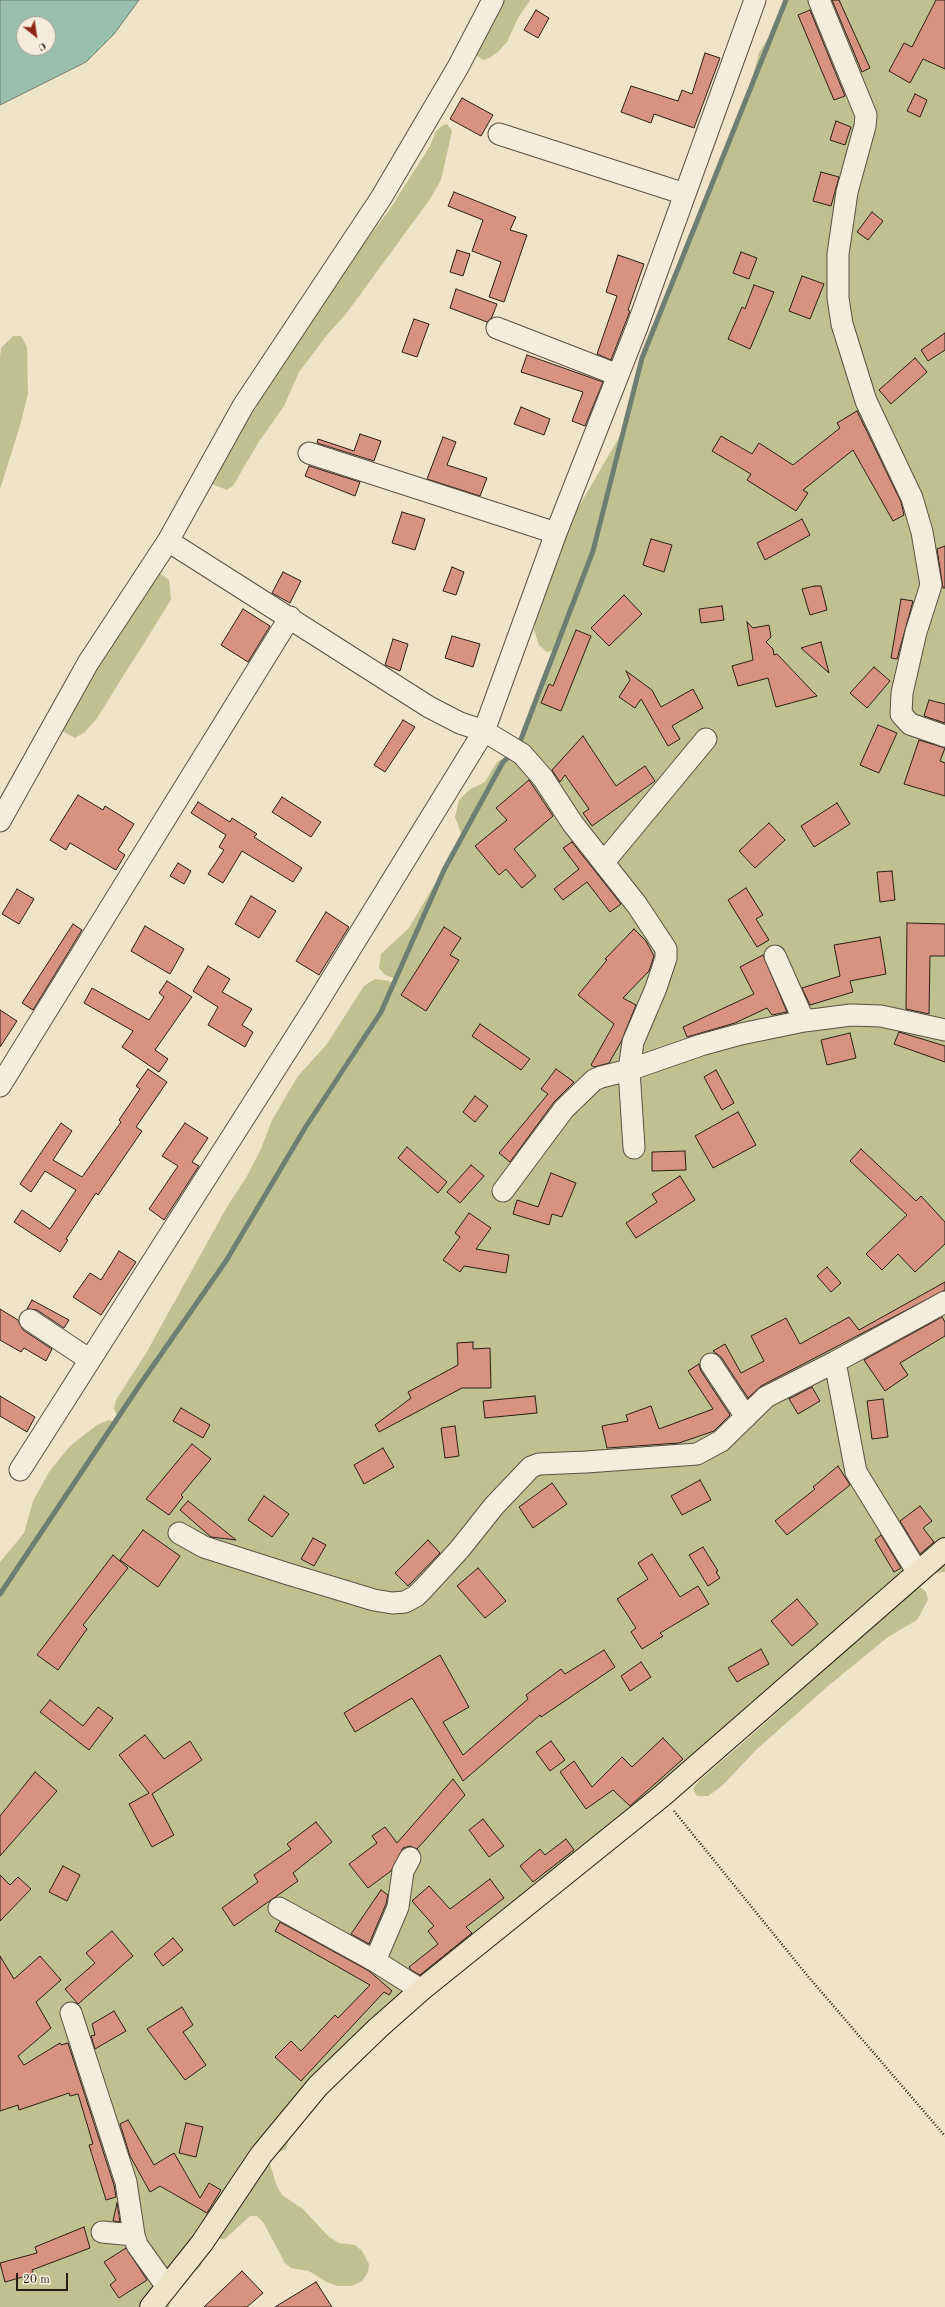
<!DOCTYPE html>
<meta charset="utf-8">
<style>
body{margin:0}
#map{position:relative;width:945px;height:2307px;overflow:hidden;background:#efe3c8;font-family:"Old Standard TT",serif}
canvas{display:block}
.north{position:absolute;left:16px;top:16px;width:40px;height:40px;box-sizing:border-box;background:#f5eddb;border:1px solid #a49b8d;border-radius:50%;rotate:150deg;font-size:11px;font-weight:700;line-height:16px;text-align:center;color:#2a1f17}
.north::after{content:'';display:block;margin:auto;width:14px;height:18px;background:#8f2418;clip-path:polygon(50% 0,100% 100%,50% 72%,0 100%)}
.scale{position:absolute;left:16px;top:2273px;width:52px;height:18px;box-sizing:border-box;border:2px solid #2a1f17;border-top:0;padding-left:5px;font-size:12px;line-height:14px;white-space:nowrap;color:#2a1f17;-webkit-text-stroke:3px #f5eddb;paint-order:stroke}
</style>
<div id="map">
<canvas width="945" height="2307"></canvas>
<div class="north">С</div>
<div class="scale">20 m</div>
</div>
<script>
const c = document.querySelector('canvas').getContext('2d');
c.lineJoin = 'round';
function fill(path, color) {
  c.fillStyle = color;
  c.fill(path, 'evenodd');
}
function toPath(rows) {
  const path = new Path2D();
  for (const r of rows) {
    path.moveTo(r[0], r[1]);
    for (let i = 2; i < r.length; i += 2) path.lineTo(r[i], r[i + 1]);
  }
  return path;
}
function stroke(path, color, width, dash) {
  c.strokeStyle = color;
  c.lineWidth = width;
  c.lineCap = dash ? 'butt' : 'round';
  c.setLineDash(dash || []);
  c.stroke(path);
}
fill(toPath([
 [500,0,530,0,518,18,507,42,498,52,489,58,483,60,473,53],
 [786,0,945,0,945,1572,936,1573,920,1569,320,2087,290,2135,286,2149,263,2160,270,2164,276,2184,282,2195,303,2209,329,2237,339,2243,355,2245,362,2251,369,2264,368,2272,362,2281,352,2286,338,2286,326,2282,309,2271,291,2268,285,2263,263,2222,257,2216,250,2216,225,2239,217,2239,203,2254,203,2261,200,2267,185,2280,170,2301,169,2307,0,2307,0,1562,24,1533,33,1501,49,1472,70,1446,97,1425,109,1420,114,1422,118,1417,114,1409,116,1400,145,1355,228,1205,247,1176,261,1149,272,1120,298,1076,327,1044,364,986,375,979,389,981,393,984,396,979,385,975,379,968,381,954,409,928,460,841,461,833,455,817,459,800,469,790,485,782,497,762,516,751,524,734,557,649,547,652,539,645,534,630,537,614,574,515,625,427,642,358,745,103,759,53,774,29],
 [447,124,452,131,441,180,430,199,346,314,327,335,299,372,284,406,258,443,233,486,227,490,212,484,210,477,243,422,248,420,257,406,261,393,338,276,388,212,430,146,436,131,442,126],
 [13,336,21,336,27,347,28,394,20,426,0,489,0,358,1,348],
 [157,571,169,580,171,600,97,718,85,732,75,738,62,731,146,577],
 [919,1586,926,1592,928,1600,917,1620,888,1637,828,1686,756,1750,722,1786,708,1796,697,1796,693,1789,699,1781,770,1719,797,1694,813,1675]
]), '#c0c191');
const water = toPath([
 [0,0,139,0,114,34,86,62,0,105,0,0],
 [24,24,48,24,48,48,24,48,24,24]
]);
fill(water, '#9bbfaf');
stroke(water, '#6e7f72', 1);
stroke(toPath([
 [518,747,593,551,642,358,786,0],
 [0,1594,141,1383,226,1261,305,1128,381,1012,444,870,503,762,513,753]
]), '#6e7f72', 5);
const building = toPath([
 [832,0,839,0,870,68,862,72,832,0],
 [936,0,945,0,945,69,923,59,910,83,889,71,904,43,912,47,936,0],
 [536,10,549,18,538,38,524,30,536,10],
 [810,10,845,96,834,100,798,15,810,10],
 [705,53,720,58,694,128,654,114,651,123,621,112,631,86,678,101,682,90,692,94,705,53],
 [915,94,927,100,920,117,907,111,915,94],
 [462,98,493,115,481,136,450,119,462,98],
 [836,121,851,127,845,145,830,140,836,121],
 [821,172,839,177,831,206,813,201,821,172],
 [454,192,516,217,510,230,527,235,504,302,489,297,501,262,472,251,483,220,448,206,454,192],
 [872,212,883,221,868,240,857,232,872,212],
 [457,250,470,254,463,276,450,272,457,250],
 [741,252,757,258,749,279,733,273,741,252],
 [618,255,644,264,628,310,630,311,611,360,597,354,617,296,606,292,618,255],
 [802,276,824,284,810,319,789,311,802,276],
 [754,285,774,292,750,349,728,339,742,307,745,309,754,285],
 [456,289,497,304,492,317,487,322,450,308,456,289],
 [414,319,429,324,417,357,402,352,414,319],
 [945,333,945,350,928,361,921,350,945,333],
 [527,355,603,382,585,426,572,421,583,392,521,372,527,355],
 [915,358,927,372,891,404,879,390,915,358],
 [521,407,550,419,544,435,514,424,521,407],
 [857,411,901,502,904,515,893,521,853,450,803,490,808,493,796,511,747,480,751,474,712,451,721,436,752,454,759,443,793,465,840,428,837,423,857,411],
 [360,434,381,441,374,461,317,443,318,439,354,451,360,434],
 [443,437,456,442,447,465,487,478,480,496,427,479,443,437],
 [309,466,360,482,355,496,305,476,309,466],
 [402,512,425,519,415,550,392,543,402,512],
 [802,519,810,535,765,560,757,543,802,519],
 [651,539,672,545,664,572,643,565,651,539],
 [945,546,945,588,943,588,937,549,945,546],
 [452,567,464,572,456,595,443,591,452,567],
 [283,572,301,581,290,603,272,593,283,572],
 [815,586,821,586,827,610,810,615,802,589,815,586],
 [624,595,642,614,609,646,591,628,624,595],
 [901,599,913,601,897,659,891,658,901,599],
 [722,606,724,620,701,623,699,609,722,606],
 [243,609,270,626,248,662,221,645,243,609],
 [747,622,753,628,769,625,771,637,766,642,773,649,774,655,777,654,817,696,776,707,768,678,738,686,732,666,753,660,747,622],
 [576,630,591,636,561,711,541,703,549,684,553,686,576,630],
 [452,636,480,644,473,667,445,658,452,636],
 [393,639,408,644,400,671,385,665,393,639],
 [821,642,829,673,801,648,821,642],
 [874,667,890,681,867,708,850,693,874,667],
 [626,671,652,690,661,707,693,689,703,708,672,726,680,739,668,746,641,699,635,708,619,697,630,680,626,671],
 [929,700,945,704,945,723,924,716,929,700],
 [403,720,415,727,385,772,374,765,403,720],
 [878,725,897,733,879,773,860,765,878,725],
 [583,736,616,786,645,766,655,781,592,826,583,813,589,809,565,775,560,782,552,770,583,736],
 [919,740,945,748,940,761,945,763,945,796,904,784,919,740],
 [529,780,553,816,514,849,536,876,522,888,506,869,499,875,475,846,507,820,496,808,529,780],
 [78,795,103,810,105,806,134,824,118,850,125,855,116,870,70,843,66,850,50,840,78,795],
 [282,797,321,822,311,837,272,812,282,797],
 [198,802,230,822,232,818,257,834,254,837,302,868,293,882,242,851,223,883,208,874,224,850,219,847,226,835,191,813,198,802],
 [837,803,850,824,814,847,801,826,837,803],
 [769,823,785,840,755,868,739,851,769,823],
 [572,842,621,904,610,912,587,882,563,900,554,889,579,869,563,848,572,842],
 [178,863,191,871,184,884,170,876,178,863],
 [892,871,895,900,880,902,877,872,892,871],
 [746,888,763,915,756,919,769,940,757,947,728,900,746,888],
 [17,889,34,899,19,924,2,914,17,889],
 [251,896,276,911,259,938,235,924,251,896],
 [326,912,349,927,319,975,296,961,326,912],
 [907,923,945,924,945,956,930,956,929,1014,906,1009,907,923],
 [73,924,82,930,33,1010,22,1003,73,924],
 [145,926,184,949,170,974,131,951,145,926],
 [444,927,461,938,450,955,459,960,426,1011,401,995,444,927],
 [634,929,646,941,654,956,649,971,623,998,636,1005,621,1042,609,1063,594,1067,591,1065,614,1024,578,995,607,960,605,959,634,929],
 [880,937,886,974,850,981,853,992,810,1005,802,988,840,976,834,945,880,937],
 [763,955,787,1012,772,1015,767,1008,735,1023,687,1037,683,1027,754,994,740,967,763,955],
 [208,966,230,979,222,992,252,1009,242,1025,253,1032,245,1047,208,1025,218,1007,193,991,208,966],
 [167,981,192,997,155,1050,168,1059,159,1072,122,1047,133,1031,84,1003,92,988,149,1020,164,997,159,993,167,981],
 [0,1010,17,1021,0,1047,0,1010],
 [480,1024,530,1059,521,1070,472,1036,480,1024],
 [899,1032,945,1046,945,1062,894,1044,899,1032],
 [850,1033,856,1058,827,1065,821,1040,850,1033],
 [148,1069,167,1082,136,1127,142,1131,98,1195,96,1193,66,1239,68,1240,60,1252,14,1222,22,1210,50,1229,76,1190,45,1171,31,1192,20,1184,61,1123,72,1131,53,1160,82,1177,121,1122,119,1120,140,1089,136,1086,148,1069],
 [556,1069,574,1082,554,1102,510,1162,499,1153,548,1094,541,1089,556,1069],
 [716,1070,734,1103,722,1110,704,1077,716,1070],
 [475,1096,488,1106,475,1122,463,1112,475,1096],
 [738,1112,756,1145,713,1168,695,1136,738,1112],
 [185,1123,208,1138,192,1162,199,1166,164,1220,149,1209,178,1166,162,1156,185,1123],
 [407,1147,447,1182,438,1193,398,1158,407,1147],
 [861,1149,916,1201,921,1196,945,1222,945,1244,915,1272,898,1254,882,1270,866,1254,907,1215,850,1161,861,1149],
 [685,1151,686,1170,652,1171,652,1152,685,1151],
 [471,1165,484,1176,460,1203,447,1192,471,1165],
 [551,1173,576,1183,562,1217,552,1214,549,1225,513,1214,517,1200,538,1207,551,1173],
 [680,1176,695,1200,636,1238,626,1223,657,1202,652,1194,680,1176],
 [469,1213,491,1228,476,1249,509,1255,506,1273,464,1266,460,1272,443,1260,460,1237,455,1233,469,1213],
 [119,1251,136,1262,101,1315,73,1297,90,1273,101,1280,119,1251],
 [827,1267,841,1283,831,1292,817,1276,827,1267],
 [945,1282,945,1290,761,1386,748,1398,721,1357,713,1351,725,1344,741,1373,764,1361,751,1336,786,1318,800,1344,849,1317,859,1330,945,1282],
 [32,1300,69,1320,64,1328,37,1310,27,1309,32,1300],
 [0,1309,18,1320,23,1330,52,1349,46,1361,24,1348,21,1352,0,1340,0,1309],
 [942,1317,945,1322,945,1336,900,1363,908,1375,885,1391,864,1360,942,1317],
 [473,1342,473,1349,490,1348,491,1388,462,1388,379,1432,375,1425,411,1398,408,1392,458,1365,457,1343,473,1342],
 [699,1364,701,1371,730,1415,714,1431,679,1443,607,1448,602,1426,628,1421,626,1415,651,1406,659,1429,713,1409,688,1371,699,1364],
 [812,1387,820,1401,798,1414,789,1399,812,1387],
 [0,1396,35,1417,27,1432,0,1416,0,1396],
 [535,1396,537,1413,485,1418,483,1401,535,1396],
 [883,1399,888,1437,872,1439,867,1401,883,1399],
 [181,1408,210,1425,203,1438,173,1421,181,1408],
 [455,1426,459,1456,445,1458,441,1428,455,1426],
 [192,1444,211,1459,181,1495,183,1497,169,1515,146,1499,192,1444],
 [383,1448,394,1467,364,1484,354,1465,383,1448],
 [838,1466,850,1485,787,1535,775,1521,815,1489,813,1487,838,1466],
 [700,1480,711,1500,682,1515,671,1496,700,1480],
 [552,1483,567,1504,533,1528,519,1507,552,1483],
 [264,1496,289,1514,272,1537,248,1520,264,1496],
 [188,1501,236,1540,211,1537,180,1510,188,1501],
 [920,1506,932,1521,923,1528,934,1542,920,1554,900,1521,920,1506],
 [143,1530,180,1556,158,1587,120,1560,143,1530],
 [881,1535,901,1568,894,1572,875,1540,881,1535],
 [313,1538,326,1545,314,1566,301,1559,313,1538],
 [428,1540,440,1553,408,1586,395,1573,428,1540],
 [703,1547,718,1571,716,1572,720,1578,708,1586,689,1555,703,1547],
 [652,1554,680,1597,698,1586,709,1604,660,1633,663,1636,642,1649,631,1632,636,1628,617,1599,648,1579,638,1563,652,1554],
 [113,1555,128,1568,83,1625,87,1629,58,1670,37,1655,113,1555],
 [478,1568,506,1601,485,1618,457,1586,478,1568],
 [797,1599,818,1624,792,1646,771,1621,797,1599],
 [761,1649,769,1664,737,1682,728,1668,761,1649],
 [604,1650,615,1667,541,1717,540,1715,463,1781,412,1698,355,1732,344,1713,440,1655,469,1707,443,1722,463,1755,528,1699,526,1695,561,1669,565,1674,604,1650],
 [641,1662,651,1677,630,1691,621,1676,641,1662],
 [50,1700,83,1726,98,1707,113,1718,89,1750,40,1712,50,1700],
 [145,1735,164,1759,190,1741,202,1760,152,1794,174,1835,152,1847,129,1804,149,1793,119,1755,145,1735],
 [663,1738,683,1759,630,1806,613,1790,586,1809,560,1772,574,1761,592,1787,622,1757,632,1767,663,1738],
 [551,1741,565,1760,550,1771,536,1752,551,1741],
 [35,1772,57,1791,0,1856,0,1816,35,1772],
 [453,1779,465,1795,417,1849,410,1846,403,1848,391,1871,368,1888,349,1864,377,1843,372,1836,385,1827,397,1843,453,1779],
 [483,1819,504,1846,489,1857,469,1830,483,1819],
 [316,1822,332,1842,293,1873,298,1881,234,1926,222,1908,258,1882,254,1875,291,1849,287,1844,316,1822],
 [566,1839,574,1850,533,1882,520,1866,540,1849,545,1855,566,1839],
 [63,1866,80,1875,67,1901,49,1892,63,1866],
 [0,1875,10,1885,18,1877,31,1889,0,1921,0,1875],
 [490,1879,504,1898,466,1927,472,1933,420,1975,411,1970,409,1967,438,1944,428,1931,434,1926,412,1901,429,1886,450,1909,490,1879],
 [381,1890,388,1895,386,1904,369,1944,351,1934,381,1890],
 [280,1922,369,1971,392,1991,389,1995,384,1992,301,2081,275,2057,291,2041,301,2051,335,2015,338,2018,370,1985,275,1931,280,1922],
 [112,1931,133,1956,78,2004,65,1989,95,1963,86,1953,112,1931],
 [173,1938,183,1950,163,1966,154,1954,173,1938],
 [0,1956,14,1979,40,1956,61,1980,36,2002,51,2028,18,2056,24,2065,60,2043,61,2045,68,2043,114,2185,116,2197,106,2200,89,2145,93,2144,78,2094,70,2096,69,2093,19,2110,18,2105,0,2111,0,1956],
 [182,2007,193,2025,183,2032,206,2065,185,2080,147,2029,182,2007],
 [114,2011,126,2031,95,2049,91,2036,95,2035,92,2024,114,2011],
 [128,2120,154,2165,174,2153,200,2198,209,2183,221,2190,207,2213,160,2186,150,2192,130,2156,120,2124,128,2120],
 [186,2123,203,2127,196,2157,179,2153,186,2123],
 [117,2203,120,2222,113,2221,117,2203],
 [84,2227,90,2248,32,2270,33,2274,5,2282,0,2263,37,2253,35,2247,84,2227],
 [126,2248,147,2280,119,2298,110,2285,116,2280,104,2262,126,2248],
 [242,2271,263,2293,247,2307,204,2307,242,2271],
 [316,2282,332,2307,275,2307,316,2282]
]);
fill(building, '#d79282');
stroke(building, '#2a1f17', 1);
const minor = toPath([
 [819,0,866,115,865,126,847,192,838,254,838,298,842,324,866,401,912,498,922,532,931,585,916,632,902,693,901,714,910,724,945,736],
 [499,134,685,194],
 [497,328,618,375],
 [309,453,556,533],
 [168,541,243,406,381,198,458,67,493,0],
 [0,821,88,663,168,541,429,707,460,723,484,731,522,754,543,778,573,824,637,905,666,949,666,958,656,988,633,1042,629,1070,634,1148],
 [604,862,706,739],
 [775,956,804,1021],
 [0,1086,290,617],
 [503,1191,564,1109,594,1080,601,1077,629,1070,701,1045,741,1034,804,1021,851,1015,881,1016,945,1030],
 [30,1320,90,1360],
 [711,1364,746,1417],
 [20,1470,314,1008,484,731,556,533,637,327,755,0],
 [179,1533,204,1547,285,1573,374,1600,392,1603,405,1602,416,1596,424,1588,459,1550,494,1506,531,1467,539,1464,586,1462,697,1454,721,1441,766,1397,835,1362],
 [918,1573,856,1472,835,1362,945,1302],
 [279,1908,375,1961,421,1990],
 [375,1961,398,1907,403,1871,410,1858],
 [71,2013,126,2182,134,2235,137,2245,167,2287],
 [102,2232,134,2235]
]);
const major = toPath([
 [151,2307,202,2243,261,2155,318,2086,378,2028,421,1990,662,1796,945,1549]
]);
stroke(minor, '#5b5043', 23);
stroke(major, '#2a1f17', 24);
stroke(toPath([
 [674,1811,806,1974,945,2136]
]), '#2a1f17', 2.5, [1, 2]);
stroke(minor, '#f5eddb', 21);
stroke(major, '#efe3c8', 22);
</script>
